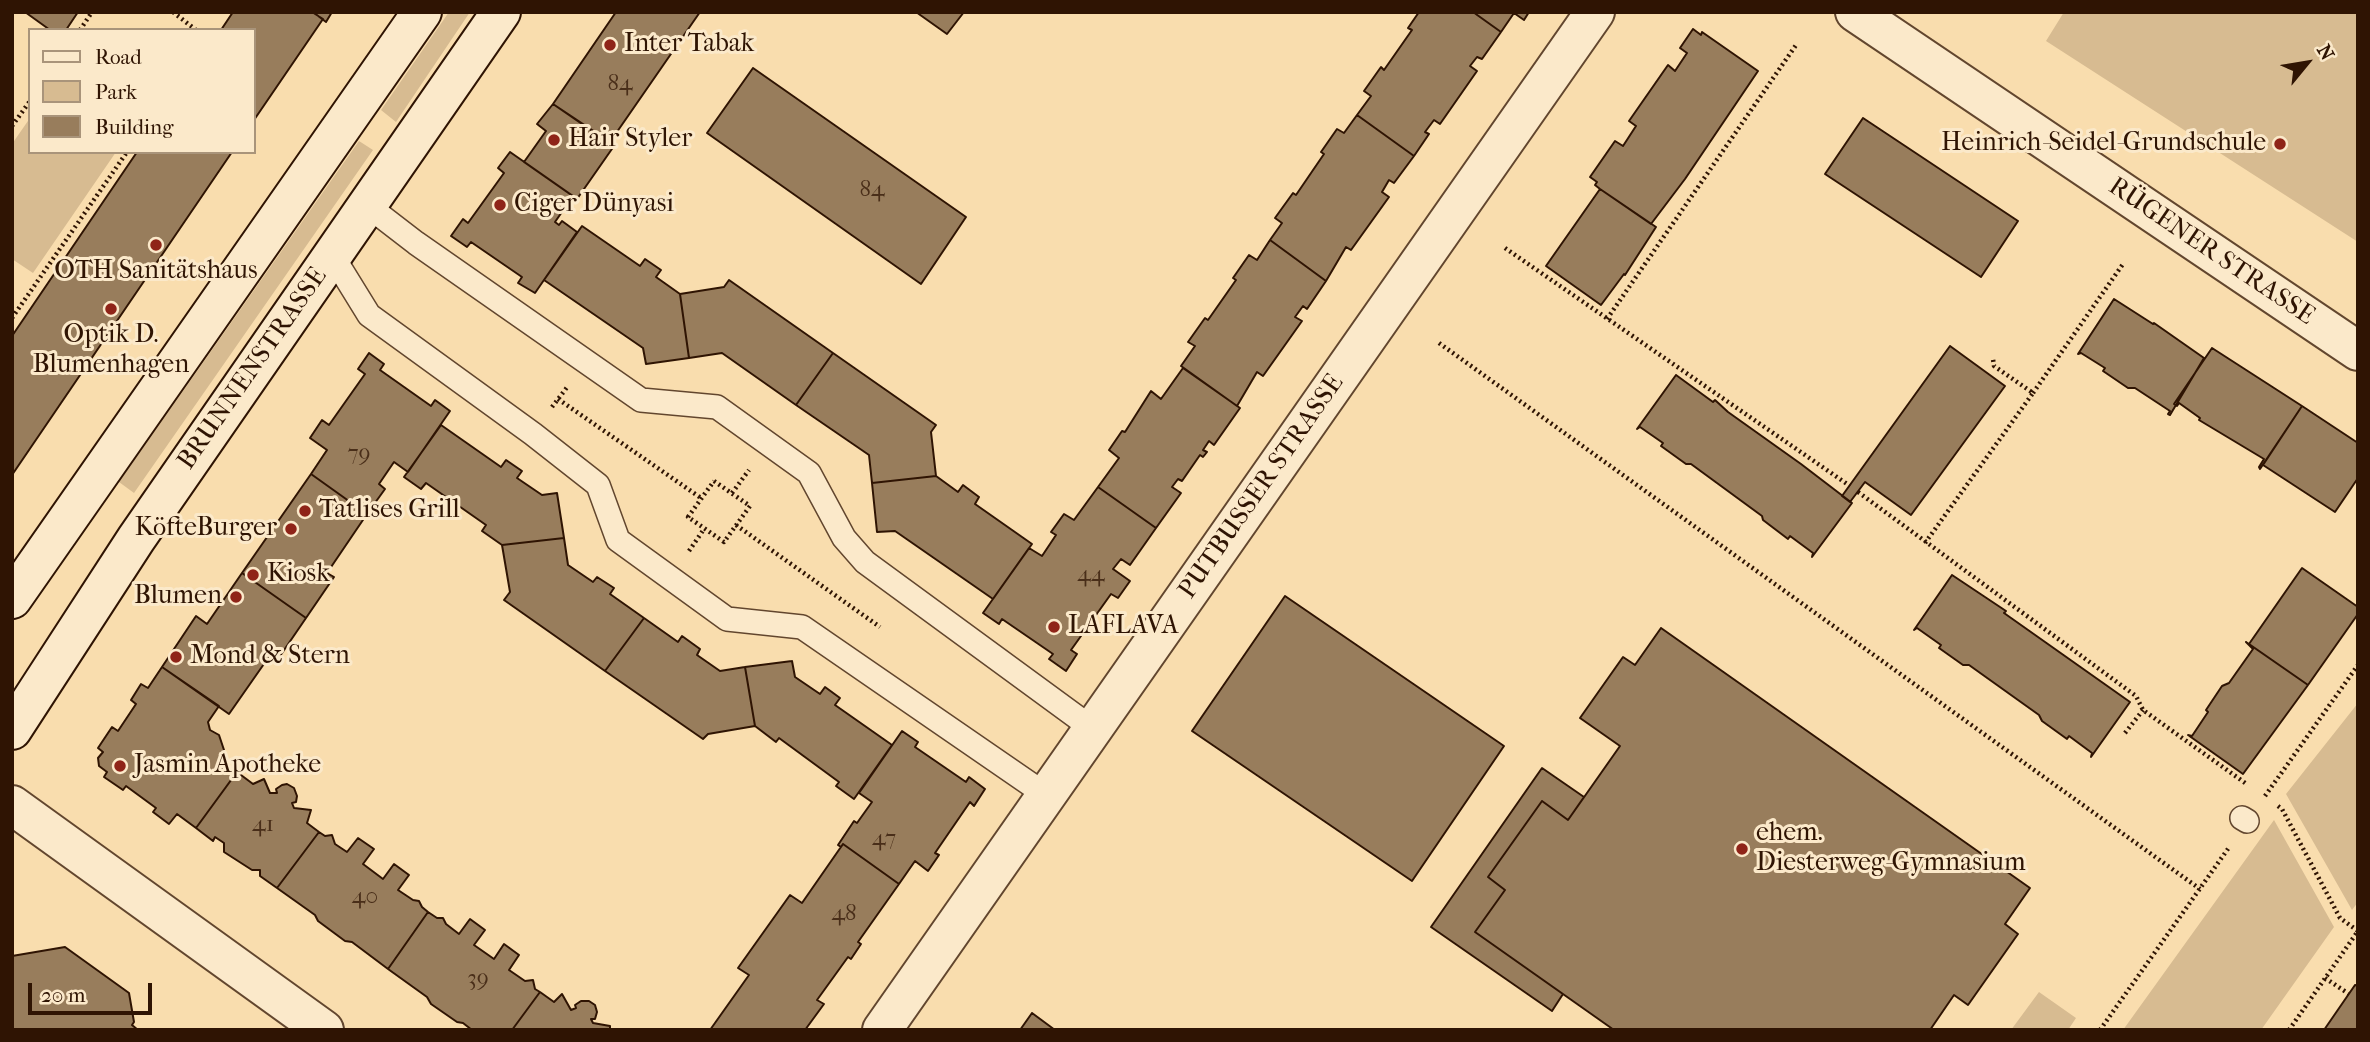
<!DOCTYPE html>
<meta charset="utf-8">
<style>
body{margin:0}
#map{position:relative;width:2370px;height:1042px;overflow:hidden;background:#f9ddae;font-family:"IM FELL French Canon",serif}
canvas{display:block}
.frame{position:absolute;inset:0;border:14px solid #2f1403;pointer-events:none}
.legend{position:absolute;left:28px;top:28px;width:228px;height:126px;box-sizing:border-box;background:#fbe9ca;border:2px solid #a9947a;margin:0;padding:9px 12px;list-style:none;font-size:21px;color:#2f1403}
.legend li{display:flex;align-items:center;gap:14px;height:35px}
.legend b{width:35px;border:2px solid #a9947a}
.north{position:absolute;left:2272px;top:28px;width:70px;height:70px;-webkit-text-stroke:5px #fbe9ca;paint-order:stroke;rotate:60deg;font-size:19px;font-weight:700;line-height:28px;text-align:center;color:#2f1403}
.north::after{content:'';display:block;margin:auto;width:24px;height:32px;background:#2f1403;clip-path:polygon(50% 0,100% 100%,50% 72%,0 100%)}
.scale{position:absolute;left:28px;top:983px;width:124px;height:32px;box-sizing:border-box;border:4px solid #2f1403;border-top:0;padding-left:9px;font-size:21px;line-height:24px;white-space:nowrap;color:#2f1403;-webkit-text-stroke:5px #fbe9ca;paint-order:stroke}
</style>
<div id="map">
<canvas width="2370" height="1042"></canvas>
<div class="frame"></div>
<ul class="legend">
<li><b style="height:9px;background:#fbe9ca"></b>Road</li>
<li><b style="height:19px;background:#d7bb91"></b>Park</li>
<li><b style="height:19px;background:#987d5c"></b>Building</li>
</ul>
<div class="north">N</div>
<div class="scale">20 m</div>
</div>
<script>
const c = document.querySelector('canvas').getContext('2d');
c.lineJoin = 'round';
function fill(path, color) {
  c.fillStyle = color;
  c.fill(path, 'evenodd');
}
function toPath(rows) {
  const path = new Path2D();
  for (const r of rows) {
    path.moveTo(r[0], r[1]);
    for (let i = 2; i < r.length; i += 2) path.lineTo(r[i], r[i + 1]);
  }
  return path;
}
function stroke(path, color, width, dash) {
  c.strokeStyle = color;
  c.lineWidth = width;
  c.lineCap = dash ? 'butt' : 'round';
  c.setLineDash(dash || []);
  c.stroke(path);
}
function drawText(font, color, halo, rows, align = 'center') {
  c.font = font + ' "IM FELL French Canon",serif';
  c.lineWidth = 6;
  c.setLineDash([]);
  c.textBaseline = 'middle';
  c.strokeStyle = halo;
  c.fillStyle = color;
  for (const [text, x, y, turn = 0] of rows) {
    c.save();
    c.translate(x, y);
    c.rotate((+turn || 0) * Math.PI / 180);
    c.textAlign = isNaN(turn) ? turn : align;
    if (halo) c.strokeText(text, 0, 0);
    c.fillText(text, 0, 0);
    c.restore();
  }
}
fill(toPath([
 [449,12,470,12,396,122,381,110],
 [2064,12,2358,12,2358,242,2046,41],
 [30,118,30,152,116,152,33,273,12,259,12,144],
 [359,141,373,150,134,493,119,482],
 [2358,703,2358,902,2352,910,2286,794],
 [2274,820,2334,927,2261,1030,2123,1030],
 [2039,992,2076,1018,2068,1030,2011,1030]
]), '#d7bb91');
const building = toPath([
 [25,12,78,12,66,30,50,30,25,12],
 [233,12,312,12,323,19,254,120,254,30,221,30,233,12],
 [313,12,332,12,326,22,313,12],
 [616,12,700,12,610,142,553,104,616,12],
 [916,12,964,12,947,34,916,12],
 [1419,12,1473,12,1501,32,1482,59,1477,57,1470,66,1477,71,1440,124,1434,120,1425,132,1429,134,1414,156,1357,115,1371,96,1364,91,1381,67,1384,70,1412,30,1408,28,1419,12],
 [1473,12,1529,12,1524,20,1514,13,1501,32,1473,12],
 [1693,29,1701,35,1702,32,1758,71,1685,179,1651,224,1600,189,1595,185,1597,182,1590,177,1615,141,1623,146,1636,126,1629,121,1668,65,1675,71,1687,53,1680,48,1693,29],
 [753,68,966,217,921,284,707,133,753,68],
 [553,104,614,146,577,199,524,162,546,131,537,124,553,104],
 [1357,115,1414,156,1394,183,1389,180,1382,192,1389,197,1351,250,1346,247,1326,281,1270,240,1282,223,1275,218,1293,193,1296,195,1324,154,1321,152,1337,129,1344,133,1357,115],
 [1863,118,2018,221,1981,277,1825,174,1863,118],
 [137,152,232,152,12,475,12,336,137,152],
 [510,152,573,196,555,222,559,225,562,221,577,232,535,293,518,283,522,277,471,242,467,247,451,236,463,219,468,223,504,173,498,168,510,152],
 [1600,189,1656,227,1625,275,1624,274,1601,305,1546,266,1600,189],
 [582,226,640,266,645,259,661,270,656,277,680,294,689,358,646,364,643,348,544,280,582,226],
 [1270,240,1326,281,1307,309,1303,306,1295,317,1302,321,1263,376,1257,372,1237,406,1181,366,1195,346,1188,342,1205,318,1208,320,1236,280,1233,278,1249,255,1257,260,1270,240],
 [729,280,833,353,796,405,722,353,689,358,680,294,724,287,729,280],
 [2114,299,2153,324,2154,323,2204,358,2170,415,2168,414,2170,411,2135,388,2128,388,2103,371,2105,368,2081,353,2078,354,2114,299],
 [1950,346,2005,386,1911,515,1865,482,1850,502,1842,496,1950,346],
 [2212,348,2302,406,2260,469,2259,467,2264,459,2199,420,2200,418,2179,403,2177,406,2174,404,2212,348],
 [369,353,384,364,380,370,431,406,435,400,450,411,408,472,394,462,379,484,385,489,367,514,311,474,327,450,310,438,322,420,329,425,365,374,358,369,369,353],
 [833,353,936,425,931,432,936,476,872,483,869,455,796,405,833,353],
 [1183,368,1240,408,1214,445,1209,441,1203,450,1207,452,1203,457,1200,455,1182,481,1178,479,1172,487,1181,493,1156,528,1098,487,1119,458,1109,450,1122,431,1125,432,1151,391,1161,399,1183,368],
 [1676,375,1713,402,1715,400,1728,412,1801,464,1852,503,1812,557,1813,553,1790,536,1788,539,1763,520,1762,516,1691,464,1686,464,1661,446,1663,443,1640,427,1637,429,1676,375],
 [2302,406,2358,443,2358,478,2335,512,2263,465,2302,406],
 [441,425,501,467,506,460,522,471,517,478,542,495,557,493,564,538,502,545,482,531,486,525,426,483,421,489,404,477,441,425],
 [311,474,367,514,327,573,334,577,306,618,242,573,311,474],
 [936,476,958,492,963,485,979,497,975,504,1032,544,993,599,895,531,877,532,872,483,936,476],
 [1098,487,1156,528,1130,565,1121,559,1113,569,1130,581,1118,598,1111,594,1071,650,1077,654,1066,671,1049,659,1053,654,1002,619,999,624,983,613,1029,548,1042,556,1056,535,1051,532,1064,514,1074,520,1098,487],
 [564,538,568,565,593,582,597,577,614,588,610,594,644,618,605,671,504,600,510,592,502,545,564,538],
 [2302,568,2358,607,2358,614,2308,685,2249,644,2302,568],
 [242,573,306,618,280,656,273,651,229,714,162,667,196,616,207,624,242,573],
 [1952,575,2006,611,2004,613,2130,702,2091,757,2092,753,2069,736,2067,739,2042,721,2039,715,1969,665,1963,665,1939,648,1941,645,1917,628,1914,630,1952,575],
 [1285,596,1504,746,1412,881,1192,731,1285,596],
 [644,618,678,642,682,636,700,649,697,655,720,671,745,667,755,726,708,734,703,739,605,671,644,618],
 [1661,628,2030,888,2005,924,2018,934,1968,1005,1954,995,1930,1030,1614,1030,1475,932,1505,890,1488,877,1542,801,1568,820,1620,746,1580,718,1623,657,1635,665,1661,628],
 [2246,642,2308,685,2243,774,2188,735,2192,736,2208,712,2206,710,2222,686,2229,683,2253,649,2246,642],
 [792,661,795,677,820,694,825,687,840,698,835,705,892,745,854,799,836,786,839,782,779,738,776,742,755,726,745,667,792,661],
 [162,667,219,706,208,722,210,730,219,735,224,750,219,759,219,765,234,776,196,828,177,814,169,824,153,812,156,808,126,786,123,790,104,777,107,772,99,766,98,758,103,752,98,748,112,727,118,731,136,704,131,700,141,684,148,688,162,667],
 [902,731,918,742,915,747,966,782,969,777,985,789,974,806,970,802,935,853,939,855,928,871,915,861,899,884,843,844,841,847,838,845,854,821,857,823,872,802,859,793,902,731],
 [1542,768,1584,797,1568,820,1542,801,1488,877,1505,890,1475,932,1563,994,1552,1011,1431,927,1542,768],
 [237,772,253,784,264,779,270,793,277,793,276,789,282,785,287,784,294,788,297,796,296,802,292,803,294,808,311,810,307,823,319,832,277,888,260,876,260,870,252,870,224,852,224,843,215,837,213,841,196,828,237,772],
 [319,832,325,836,332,835,335,844,347,852,358,838,374,849,363,864,383,879,394,864,409,875,398,890,413,900,419,901,422,907,428,912,388,969,352,942,345,941,318,921,315,915,277,888,319,832],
 [843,844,899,884,858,942,861,944,851,959,848,957,817,1000,824,1004,805,1030,710,1030,749,975,738,968,790,895,802,903,843,844],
 [428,912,437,918,443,918,446,924,459,934,470,919,485,930,474,945,494,959,504,944,519,955,509,970,525,981,533,980,535,989,540,992,512,1030,472,1030,463,1023,457,1022,431,1004,427,997,388,969,428,912],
 [65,947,129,993,134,1022,132,1025,138,1030,12,1030,12,956,65,947],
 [2355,985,2358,986,2358,1030,2324,1030,2355,985],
 [540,992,554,1002,562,994,571,1010,576,1008,575,1005,581,1001,589,1001,595,1005,597,1012,595,1019,591,1019,593,1023,610,1026,610,1030,512,1030,540,992],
 [1032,1013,1055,1030,1020,1030,1032,1013]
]);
fill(building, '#987d5c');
stroke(building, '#2f1403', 2);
const service = toPath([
 [368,206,416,243,641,400,717,407,809,473,844,538,865,562,1093,729],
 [332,255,369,315,533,434,598,485,618,540,727,619,802,627,1046,795],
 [2242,818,2247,821]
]);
const minor = toPath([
 [12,805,324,1030],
 [882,1030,1595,12]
]);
const tertiary = toPath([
 [1855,12,2358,351]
]);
const secondary = toPath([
 [12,599,422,12],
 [12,730,136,539,501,12]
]);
stroke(service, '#62462e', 26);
stroke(minor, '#62462e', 42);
stroke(tertiary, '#62462e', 42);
stroke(secondary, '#2f1403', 42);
stroke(toPath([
 [173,12,196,30],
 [80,30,92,12],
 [12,126,30,101],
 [1505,248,1850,486],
 [12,318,127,152],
 [1607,319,1796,45],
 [1439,343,2200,889],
 [2033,393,2123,264],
 [558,399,701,498],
 [552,407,568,386],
 [714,481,750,506,724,542,688,517,714,481],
 [1858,492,2136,696,2143,710,2248,785],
 [732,493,749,470],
 [736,525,880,627],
 [1925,543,2033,393,1994,366,1993,359],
 [689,551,704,529],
 [2125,733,2143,710],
 [2265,796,2358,665],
 [2278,806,2282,809,2340,918,2358,931],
 [2325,978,2349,994],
 [2100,1030,2230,846],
 [2289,1030,2358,931]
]), '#2f1403', 4.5, [2, 3.5]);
stroke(service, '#fbe9ca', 23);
stroke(minor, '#fbe9ca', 38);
stroke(tertiary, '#fbe9ca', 38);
stroke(secondary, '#fbe9ca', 38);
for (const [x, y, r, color] of [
 [610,45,7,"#8f2418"],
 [554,140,7,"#8f2418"],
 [2280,144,7,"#8f2418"],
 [500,205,7,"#8f2418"],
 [156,245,7,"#8f2418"],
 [111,309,7,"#8f2418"],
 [305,511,7,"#8f2418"],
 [291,529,7,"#8f2418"],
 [253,575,7,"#8f2418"],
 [236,597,7,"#8f2418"],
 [1054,627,7,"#8f2418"],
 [176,657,7,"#8f2418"],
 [120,766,7,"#8f2418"],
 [1742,849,7,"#8f2418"]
]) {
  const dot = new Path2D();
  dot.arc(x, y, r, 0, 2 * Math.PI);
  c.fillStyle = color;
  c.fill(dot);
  stroke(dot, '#fbe9ca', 2.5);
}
drawText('23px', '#492e19', null, [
 ["84",620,84],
 ["84",872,190],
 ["79",359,454],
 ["44",1091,575],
 ["41",263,825],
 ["47",884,839],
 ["40",365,897],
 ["48",844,914],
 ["39",478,979]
]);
drawText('26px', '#2f1403', '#fbe9ca', [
 ["Inter Tabak",624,45],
 ["Hair Styler",568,140],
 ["Heinrich-Seidel-Grundschule",2266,144,"right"],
 ["Ciger Dünyasi",514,205],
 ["OTH Sanitätshaus",156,272,"center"],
 ["Optik D.",111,336,"center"],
 ["Blumenhagen",111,366,"center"],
 ["Tatlises Grill",319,511],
 ["KöfteBurger",277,529,"right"],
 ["Kiosk",267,575],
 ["Blumen",222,597,"right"],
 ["LAFLAVA",1068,627],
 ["Mond & Stern",190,657],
 ["Jasmin Apotheke",134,766],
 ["ehem.",1756,834],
 ["Diesterweg-Gymnasium",1756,864]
], 'left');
drawText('26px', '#2f1403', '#fbe9ca', [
 ["RÜGENER STRASSE",2211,252,34],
 ["BRUNNENSTRASSE",253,369,-55],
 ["PUTBUSSER STRASSE",1262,487,-55]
]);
</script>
